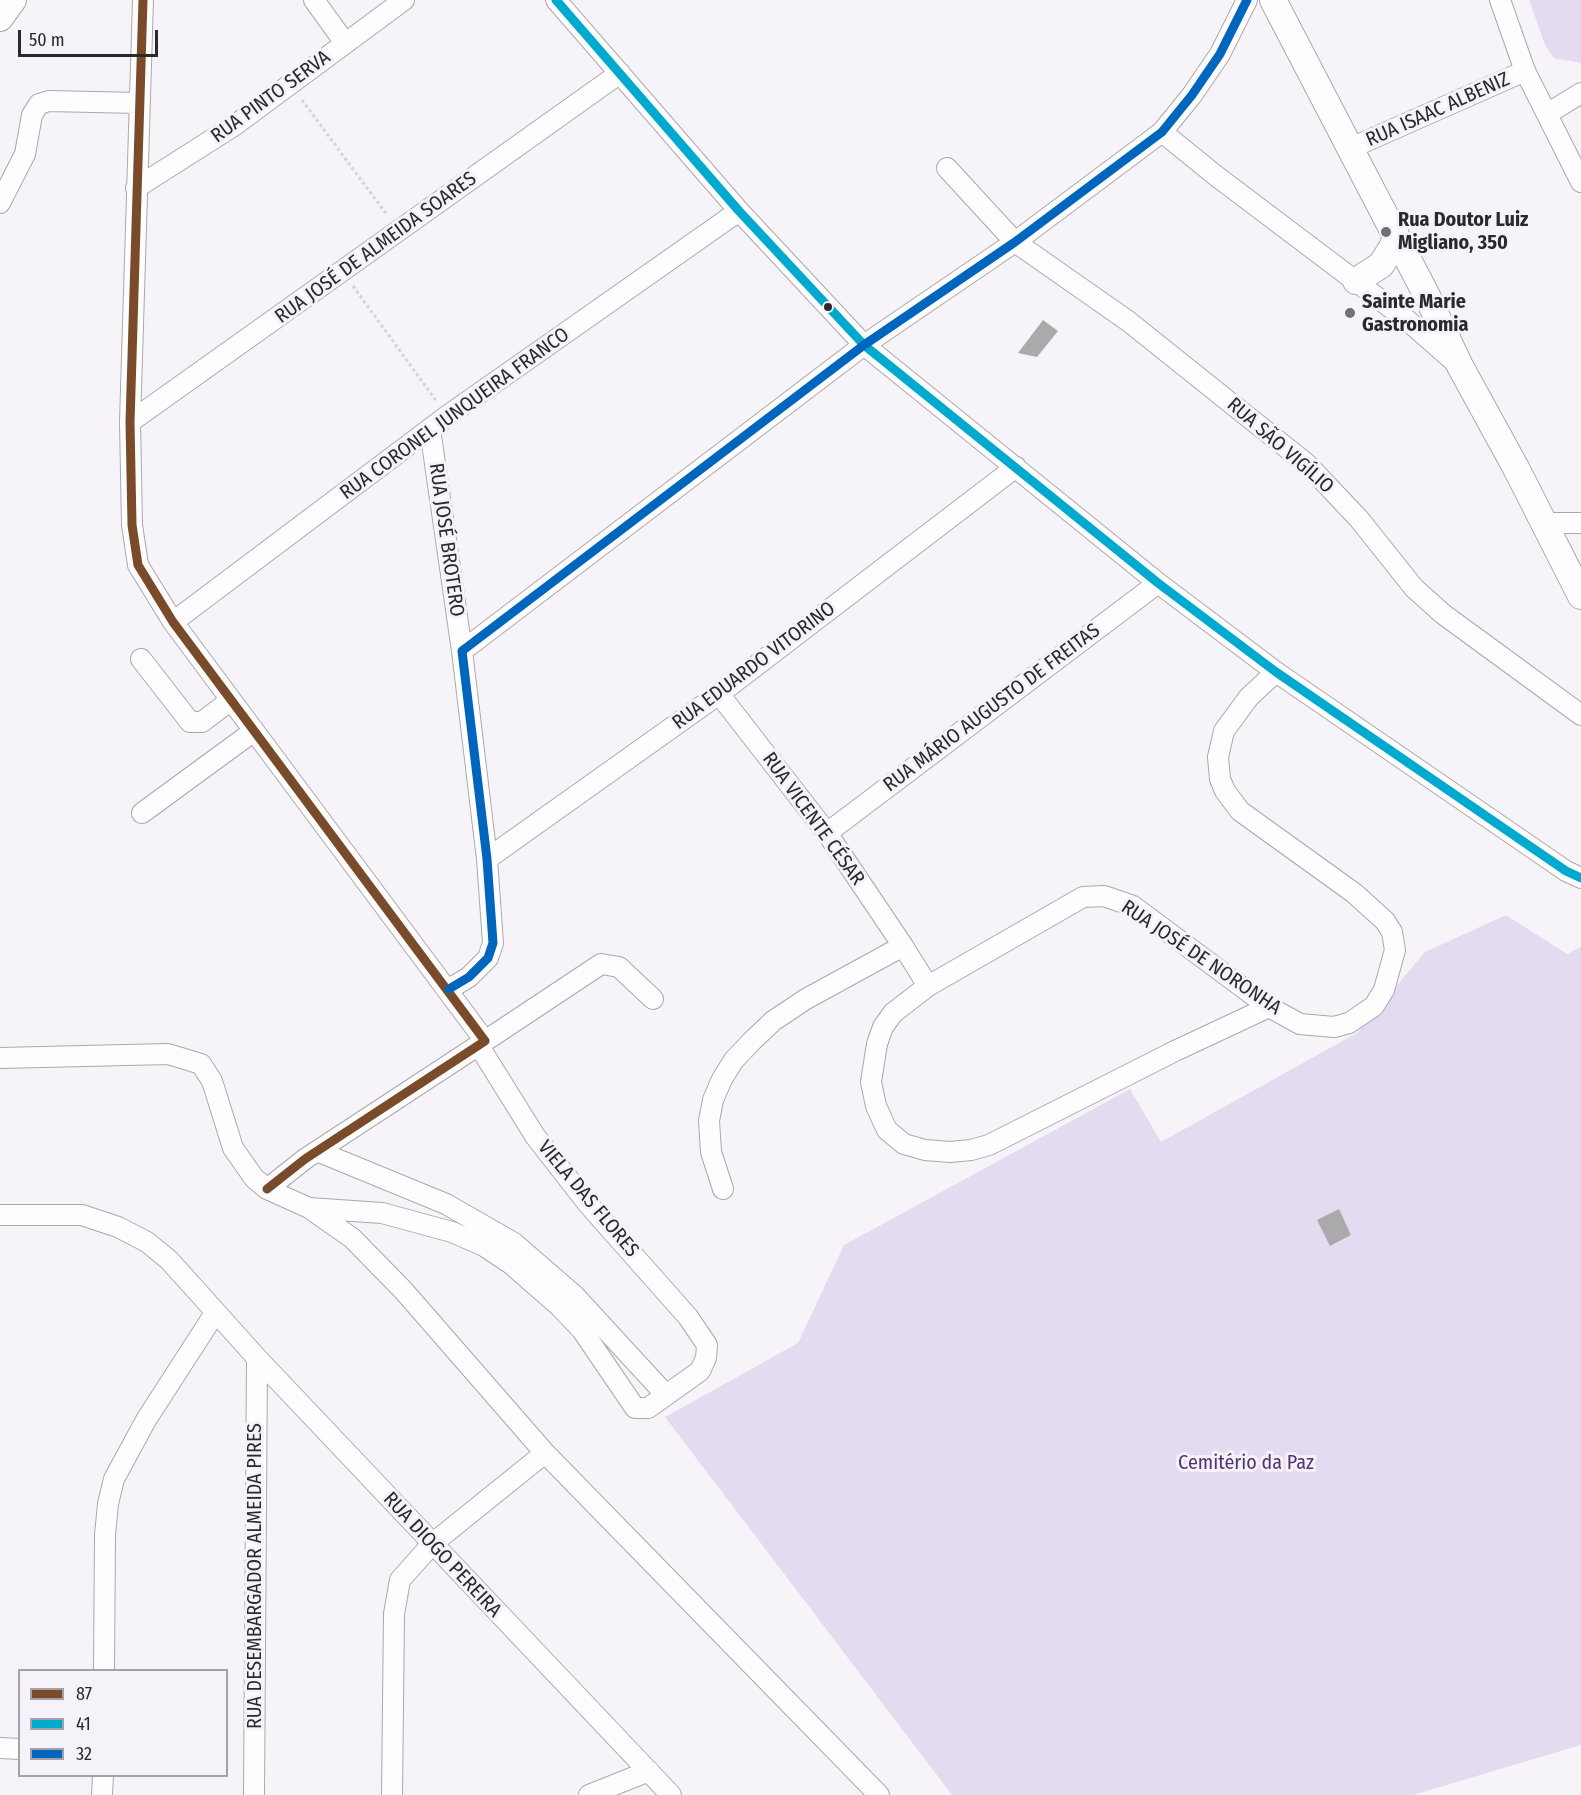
<!DOCTYPE html>
<meta charset="utf-8">
<style>
body{margin:0}
#map{position:relative;width:1581px;height:1795px;overflow:hidden;background:#f6f4f8;font-family:"Fira Sans Condensed",sans-serif}
canvas{display:block}
.legend{position:absolute;left:18px;top:1669px;width:210px;height:108px;box-sizing:border-box;background:#f6f2fa;border:2px solid #a4a2a8;margin:0;padding:8px 10px;list-style:none;font-size:18px;color:#2a292c}
.legend li{display:flex;align-items:center;gap:12px;height:30px}
.legend b{width:30px;border:2px solid #a4a2a8}
.scale{position:absolute;left:18px;top:30px;width:140px;height:27px;box-sizing:border-box;border:3px solid #2a292c;border-top:0;padding-left:8px;font-size:18px;line-height:21px;white-space:nowrap;color:#2a292c;-webkit-text-stroke:4px #f6f2fa;paint-order:stroke}
</style>
<div id="map">
<canvas width="1581" height="1795"></canvas>
<ul class="legend">
<li><b style="height:8px;background:#7a4b2a"></b>87</li>
<li><b style="height:8px;background:#00a9ce"></b>41</li>
<li><b style="height:8px;background:#0065bd"></b>32</li>
</ul>
<div class="scale">50 m</div>
</div>
<script>
const c = document.querySelector('canvas').getContext('2d');
c.lineJoin = 'round';
function fill(path, color) {
  c.fillStyle = color;
  c.fill(path, 'evenodd');
}
function toPath(rows) {
  const path = new Path2D();
  for (const r of rows) {
    path.moveTo(r[0], r[1]);
    for (let i = 2; i < r.length; i += 2) path.lineTo(r[i], r[i + 1]);
  }
  return path;
}
function stroke(path, color, width, dash) {
  c.strokeStyle = color;
  c.lineWidth = width;
  c.lineCap = dash ? 'butt' : 'round';
  c.setLineDash(dash || []);
  c.stroke(path);
}
function drawText(font, color, halo, rows, align = 'center') {
  c.font = font + ' "Fira Sans Condensed",sans-serif';
  c.lineWidth = 6;
  c.setLineDash([]);
  c.textBaseline = 'middle';
  c.strokeStyle = halo;
  c.fillStyle = color;
  for (const [text, x, y, turn = 0] of rows) {
    c.save();
    c.translate(x, y);
    c.rotate((+turn || 0) * Math.PI / 180);
    c.textAlign = isNaN(turn) ? turn : align;
    if (halo) c.strokeText(text, 0, 0);
    c.fillText(text, 0, 0);
    c.restore();
  }
}
fill(toPath([
 [1529,0,1581,0,1581,63,1554,58,1545,45],
 [1506,915,1567,954,1581,947,1581,1745,1413,1795,952,1795,665,1417,798,1343,844,1245,1130,1089,1161,1142,1357,1033,1425,952]
]), '#e5dbf0');
fill(toPath([
 [1043,320,1058,331,1037,357,1018,353],
 [1339,1209,1351,1235,1330,1246,1317,1220]
]), '#aba9ac');
const minor = toPath([
 [143,0,130,422,132,525,138,565,173,622,485,1041,305,1159,267,1189],
 [314,0,345,43],
 [556,0,739,211,864,345,1158,583,1276,672,1566,871,1581,878],
 [1500,0,1525,71,1581,182],
 [1547,114,1581,93],
 [1162,132,1215,175,1407,320,1457,364],
 [1351,148,1525,71],
 [947,168,1015,242,1128,321,1307,464,1359,519,1414,588,1443,614,1581,715],
 [136,188,235,125,404,0],
 [0,203,25,154,32,115,39,104,49,101,139,103],
 [130,422,620,73],
 [430,429,462,651],
 [1542,523,1581,523],
 [173,622,447,416,739,211],
 [141,659,190,722,202,722,231,700],
 [719,694,827,833,903,946],
 [142,813,254,731],
 [827,833,1158,583],
 [487,859,719,694,1016,467],
 [449,989,469,977,488,958,493,943,487,859,462,651,864,345,1015,242,1162,132,1192,95,1220,54,1247,0],
 [1269,1007,1175,1051,989,1145,971,1150,950,1152,925,1150,904,1144,887,1130,876,1106,871,1082,877,1044,883,1027,893,1013,928,986,1083,897,1104,896,1133,906,1269,1007,1300,1024,1334,1027,1349,1023,1374,1006,1384,990,1395,950,1392,932,1385,921,1354,893,1240,811,1225,791,1220,779,1218,757,1224,731,1249,697,1276,672],
 [485,1041,601,964,619,967,653,999],
 [0,1058,168,1054,201,1064,212,1081,233,1148,254,1178,267,1189,309,1208,352,1238,403,1290,545,1453,879,1795],
 [317,1151,446,1204,514,1243,574,1295,666,1395],
 [723,1189,711,1152,709,1121,713,1100,722,1079,734,1060,752,1041,773,1021,806,999,903,946,928,986],
 [309,1208,382,1213,452,1232,484,1246,511,1264,559,1306,582,1330,635,1408,648,1408,700,1371,706,1358,707,1345,688,1317,588,1204,535,1136,479,1046],
 [0,1215,82,1215,118,1227,147,1242,169,1260,257,1358,671,1795],
 [104,1670,105,1535,108,1504,114,1479,146,1420,215,1313],
 [0,1748,20,1749],
 [102,1795,103,1776],
 [254,1795,257,1358],
 [392,1795,394,1614,400,1580,432,1544,545,1453],
 [589,1795,649,1771]
]);
const major = toPath([
 [1273,0,1426,294,1460,366,1516,468,1581,596],
 [0,18,13,0],
 [1356,281,1381,265,1393,246,1396,235]
]);
stroke(minor, '#aaa8ac', 22);
stroke(major, '#aaa8ac', 28);
stroke(toPath([
 [302,100,387,215],
 [353,286,437,402]
]), '#d5d4d5', 3, [3, 3]);
stroke(minor, '#fefdfe', 20);
stroke(major, '#fefdfe', 26);
stroke(toPath([
 [143,0,130,422,132,525,138,565,173,622,485,1041,305,1159,267,1189]
]), '#7a4b2a', 9);
stroke(toPath([
 [556,0,739,211,864,345,1158,583,1276,672,1566,871,1581,878]
]), '#00a9ce', 9);
stroke(toPath([
 [449,989,469,977,488,958,493,943,487,859,462,651,864,345,1015,242,1162,132,1192,95,1220,54,1247,0]
]), '#0065bd', 9);
for (const [x, y, r, color] of [
 [1386,232,6,"#717073"],
 [828,307,5,"#2a292c"],
 [1350,313,6,"#717073"]
]) {
  const dot = new Path2D();
  dot.arc(x, y, r, 0, 2 * Math.PI);
  c.fillStyle = color;
  c.fill(dot);
  stroke(dot, '#f6f2fa', 2);
}
drawText('20px', '#2a292c', '#f6f2fa', [
 ["RUA PINTO SERVA",271,97,-36],
 ["RUA ISAAC ALBENIZ",1438,110,-24],
 ["RUA JOSÉ DE ALMEIDA SOARES",376,248,-36],
 ["RUA CORONEL JUNQUEIRA FRANCO",455,414,-36],
 ["RUA SÃO VIGÍLIO",1280,446,41],
 ["RUA JOSÉ BROTERO",446,540,82],
 ["RUA EDUARDO VITORINO",754,666,-37],
 ["RUA MÁRIO AUGUSTO DE FREITAS",992,708,-37],
 ["RUA VICENTE CÉSAR",813,819,54],
 ["RUA JOSÉ DE NORONHA",1201,958,34],
 ["VIELA DAS FLORES",588,1199,50],
 ["RUA DIOGO PEREIRA",442,1555,47],
 ["RUA DESEMBARGADOR ALMEIDA PIRES",255,1576,-90]
]);
drawText('bold 20px', '#2a292c', '#f6f2fa', [
 ["Rua Doutor Luiz",1398,220],
 ["Migliano, 350",1398,243],
 ["Sainte Marie",1362,302],
 ["Gastronomia",1362,325]
], 'left');
drawText('20px', '#53346e', '#f6f2fa', [
 ["Cemitério da Paz",1246,1463]
]);
</script>
